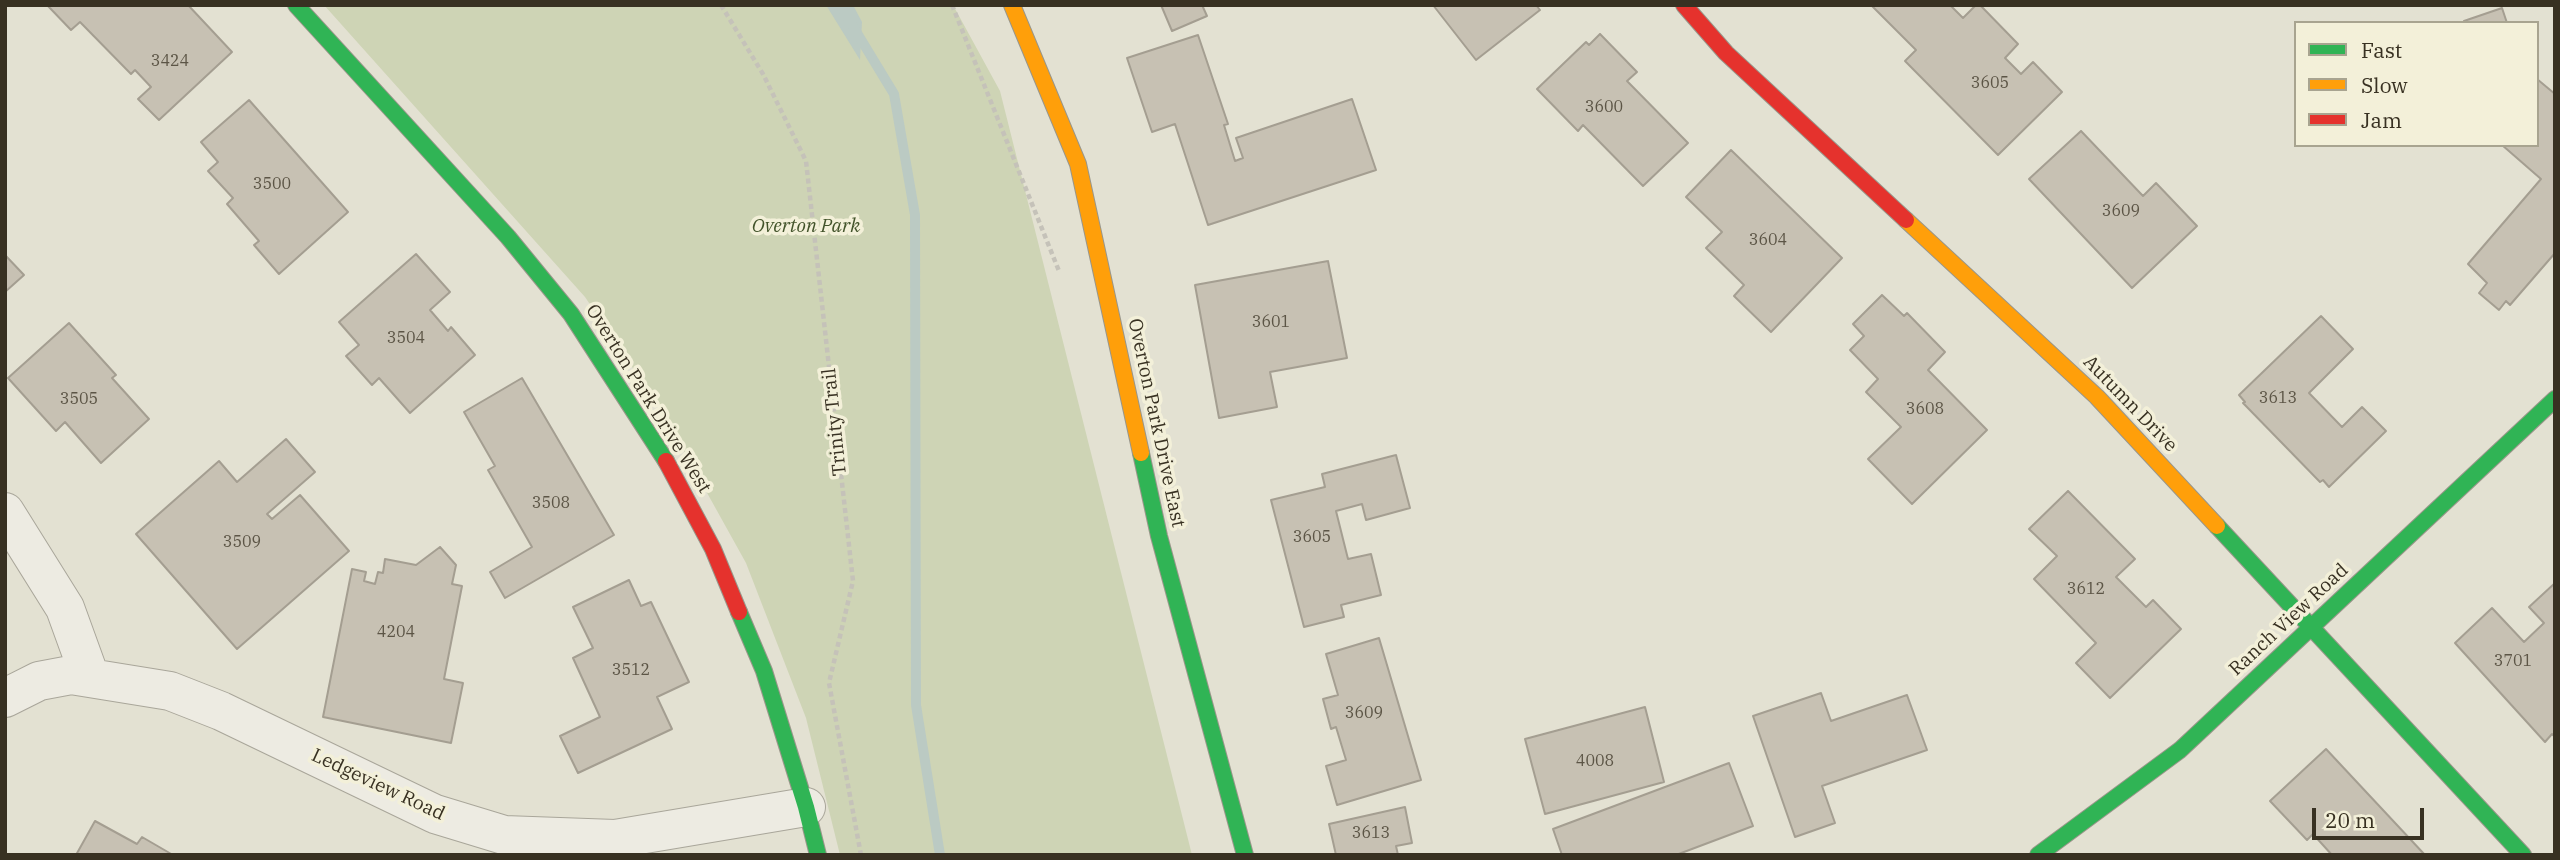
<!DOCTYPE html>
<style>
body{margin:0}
#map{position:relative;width:2560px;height:860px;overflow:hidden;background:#e3e1d2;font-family:"IBM Plex Serif",serif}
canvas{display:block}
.frame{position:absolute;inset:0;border:7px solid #383122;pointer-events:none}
.legend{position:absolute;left:2294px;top:21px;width:245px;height:126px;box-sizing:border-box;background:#f3f0d9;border:2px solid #a8a490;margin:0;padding:9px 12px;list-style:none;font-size:21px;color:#383122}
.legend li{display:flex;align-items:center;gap:14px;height:35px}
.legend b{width:35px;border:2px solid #a8a490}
.scale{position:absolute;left:2312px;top:808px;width:112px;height:32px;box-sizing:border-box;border:4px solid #383122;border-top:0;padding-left:9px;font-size:21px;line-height:24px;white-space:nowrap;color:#383122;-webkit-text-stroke:5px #f3f0d9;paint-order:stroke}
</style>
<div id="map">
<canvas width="2560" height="860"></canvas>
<div class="frame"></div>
<ul class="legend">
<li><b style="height:9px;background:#30b455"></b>Fast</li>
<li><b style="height:9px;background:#ff9f0a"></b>Slow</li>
<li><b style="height:9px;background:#e5322d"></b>Jam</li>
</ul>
<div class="scale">20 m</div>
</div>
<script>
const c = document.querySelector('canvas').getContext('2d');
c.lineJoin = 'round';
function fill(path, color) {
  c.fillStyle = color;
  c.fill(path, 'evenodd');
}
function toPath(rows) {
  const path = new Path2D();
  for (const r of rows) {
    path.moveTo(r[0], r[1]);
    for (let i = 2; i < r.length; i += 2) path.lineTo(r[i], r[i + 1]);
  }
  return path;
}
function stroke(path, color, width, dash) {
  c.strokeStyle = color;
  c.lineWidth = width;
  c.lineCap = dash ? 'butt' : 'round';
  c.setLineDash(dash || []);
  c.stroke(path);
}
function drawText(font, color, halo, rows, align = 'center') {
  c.font = font + ' "IBM Plex Serif",serif';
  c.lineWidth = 7;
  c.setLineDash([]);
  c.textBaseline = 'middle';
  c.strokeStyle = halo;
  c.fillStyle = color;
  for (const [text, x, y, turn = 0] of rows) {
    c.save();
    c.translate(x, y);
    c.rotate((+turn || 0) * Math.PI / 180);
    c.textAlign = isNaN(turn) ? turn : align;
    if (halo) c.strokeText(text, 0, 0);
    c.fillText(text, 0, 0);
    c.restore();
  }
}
fill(toPath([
 [324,5,953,5,1000,91,1192,855,840,855,806,718,746,563,661,410,585,297]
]), '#ced4b5');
fill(toPath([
 [826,5,853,5,862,22,860,60]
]), '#bbcac3');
stroke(toPath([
 [840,5,894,94,915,215,916,705,940,855]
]), '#bbcac3', 10);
const building = toPath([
 [47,5,188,5,232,52,159,120,138,99,151,87,135,70,131,74,80,22,71,30,47,5],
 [1161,5,1202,5,1207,16,1172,31,1161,5],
 [1433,5,1536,5,1540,10,1476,60,1433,5],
 [1871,5,1950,5,1963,18,1976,5,1980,5,2018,44,2005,58,2021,74,2033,62,2062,92,1998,155,1905,61,1916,50,1871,5],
 [2502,8,2507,23,2464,23,2464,21,2502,8],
 [1600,34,1637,72,1627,81,1688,143,1643,186,1583,125,1578,131,1537,89,1586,42,1589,45,1600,34],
 [1198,35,1228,124,1224,125,1235,161,1243,158,1236,138,1352,99,1376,170,1208,225,1175,124,1152,132,1127,58,1198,35],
 [2537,79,2555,94,2555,253,2510,305,2506,301,2499,310,2479,293,2487,283,2468,264,2541,179,2502,145,2537,145,2537,79],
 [249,100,348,212,279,274,254,245,259,241,227,204,233,198,208,171,218,162,201,142,249,100],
 [2081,131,2143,196,2156,183,2197,226,2132,288,2029,179,2081,131],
 [1731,150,1842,258,1771,332,1734,296,1744,285,1706,248,1722,232,1686,197,1731,150],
 [416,254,450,292,430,310,448,331,451,327,475,355,410,413,379,378,372,385,346,356,359,345,339,322,416,254],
 [5,255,24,275,5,292,5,255],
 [1328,261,1347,358,1270,372,1277,407,1219,418,1195,285,1328,261],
 [1882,295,1904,316,1907,313,1945,352,1928,370,1987,430,1912,504,1868,459,1901,427,1866,392,1878,379,1850,350,1864,336,1853,324,1882,295],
 [2321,316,2353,349,2309,393,2342,427,2362,407,2386,431,2329,487,2323,480,2320,482,2243,403,2245,402,2239,395,2321,316],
 [69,323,116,375,112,378,149,419,101,463,65,422,56,431,8,378,69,323],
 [522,378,614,535,505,598,490,572,532,547,488,470,495,466,464,412,522,378],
 [286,439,315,472,267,514,272,519,300,495,349,551,237,649,136,534,219,461,237,482,286,439],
 [1396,455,1410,508,1366,520,1362,504,1336,511,1348,559,1371,554,1381,595,1341,605,1344,617,1304,627,1271,500,1325,487,1322,474,1396,455],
 [2068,491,2135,559,2116,577,2146,607,2153,600,2181,629,2110,698,2076,663,2096,643,2034,579,2057,556,2029,529,2068,491],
 [440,547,456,565,452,584,462,586,444,679,463,683,451,743,323,717,352,569,366,572,364,581,375,584,378,572,383,573,385,559,416,565,440,547],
 [629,580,641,606,651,602,689,682,657,697,672,729,578,773,560,736,600,717,573,658,593,648,573,607,629,580],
 [2555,583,2555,737,2552,734,2545,742,2455,643,2492,608,2524,642,2544,623,2529,607,2555,583],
 [1379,638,1421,780,1337,805,1326,766,1346,760,1336,727,1331,729,1323,699,1338,695,1326,654,1379,638],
 [1821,693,1831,721,1907,695,1927,750,1822,786,1835,823,1795,837,1753,716,1821,693],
 [1645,707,1664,782,1545,814,1525,739,1645,707],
 [2326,749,2425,855,2332,855,2313,834,2307,840,2270,801,2326,749],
 [1729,763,1753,826,1676,855,1562,855,1553,829,1729,763],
 [1405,807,1412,843,1396,846,1398,855,1336,855,1329,824,1405,807],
 [95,821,137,844,142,837,173,855,76,855,95,821]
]);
fill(building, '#c7c1b3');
stroke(building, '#a49e91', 2);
const street = toPath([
 [5,512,65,608,90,677],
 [5,698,39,681,71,675,170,691,221,711,435,814,504,835,615,839,806,807]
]);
const fast = toPath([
 [296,5,508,237,571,314,666,461],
 [1141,453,1159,536,1245,855],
 [2217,526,2523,855],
 [739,612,764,671,806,807,818,855],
 [2038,855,2180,750,2555,399]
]);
const slow = toPath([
 [1012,5,1078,164,1141,453],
 [1906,220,2097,397,2217,526]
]);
const jam = toPath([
 [1684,5,1726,53,1906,220],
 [666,461,713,549,739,612]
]);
stroke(street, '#a9a69a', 40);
stroke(fast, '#99968a', 18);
stroke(slow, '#99968a', 18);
stroke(jam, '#99968a', 18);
stroke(toPath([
 [721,5,763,74,806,161,853,581,829,683,861,855],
 [952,5,1059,271]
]), '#c5c2b9', 4.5, [5, 3.5]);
stroke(street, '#edebe2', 38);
stroke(fast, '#30b455', 16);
stroke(slow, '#ff9f0a', 16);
stroke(jam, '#e5322d', 16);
drawText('16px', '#5c5546', null, [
 ["3424",170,61],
 ["3605",1990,83],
 ["3600",1604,107],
 ["3500",272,184],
 ["3609",2121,211],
 ["3604",1768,240],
 ["3601",1271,322],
 ["3504",406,338],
 ["3613",2278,398],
 ["3505",79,399],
 ["3608",1925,409],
 ["3508",551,503],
 ["3605",1312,537],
 ["3509",242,542],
 ["3612",2086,589],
 ["4204",396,632],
 ["3701",2513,661],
 ["3512",631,670],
 ["3609",1364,713],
 ["4008",1595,761],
 ["3613",1371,833]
]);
drawText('italic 19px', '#42532a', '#f3f0d9', [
 ["Overton Park",806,227]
]);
drawText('19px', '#383122', '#f3f0d9', [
 ["Overton Park Drive West",648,399,58],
 ["Autumn Drive",2130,404,46],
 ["Trinity Trail",835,422,-96],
 ["Overton Park Drive East",1156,423,78],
 ["Ranch View Road",2289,620,-43],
 ["Ledgeview Road",378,785,25]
]);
</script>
